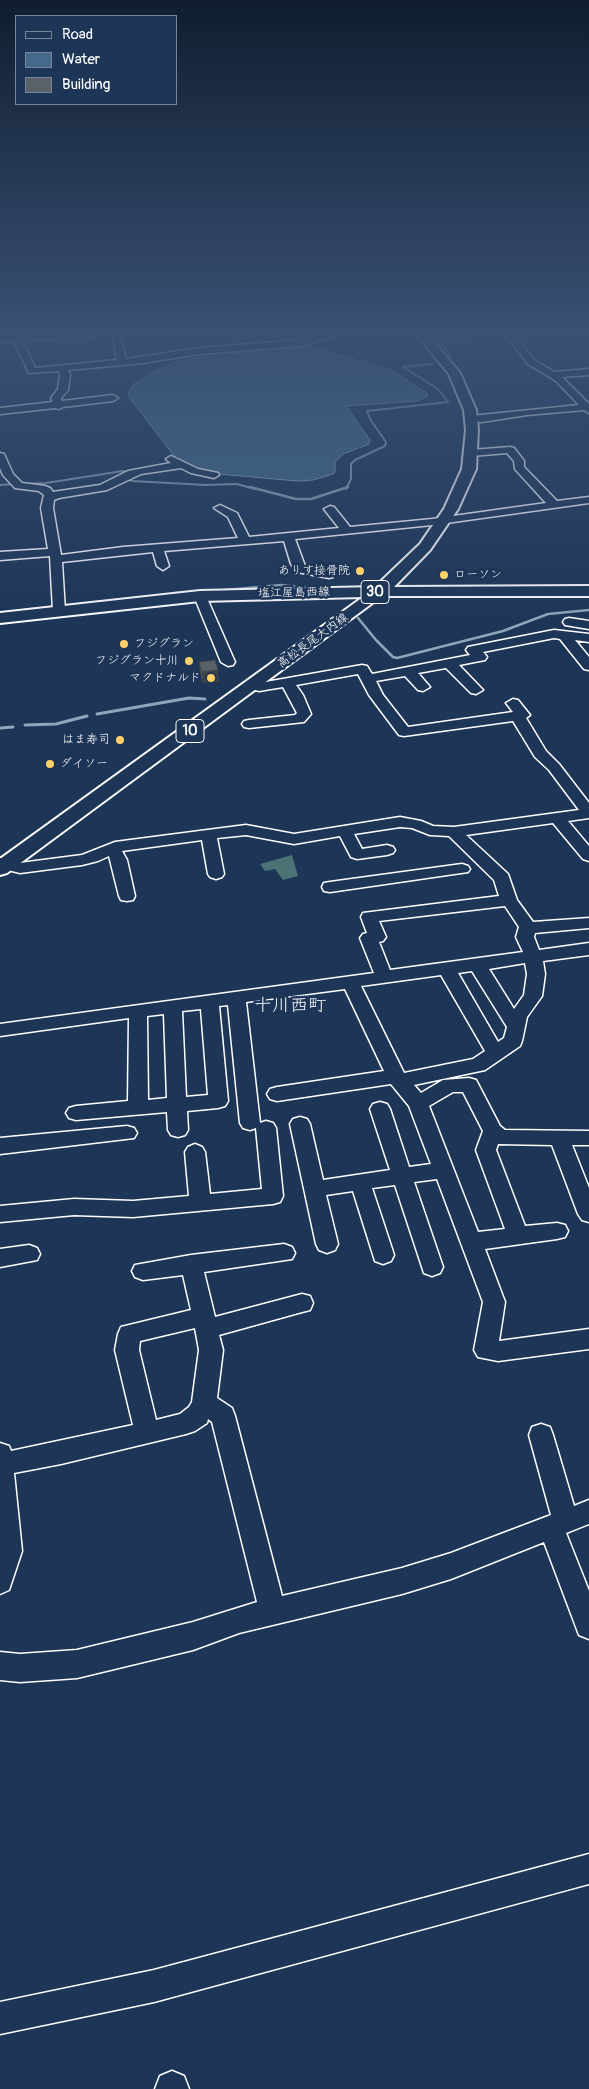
<!DOCTYPE html>
<meta charset="utf-8">
<style>
body{margin:0}
#map{position:relative;width:589px;height:2089px;overflow:hidden;background:#1d3557;font-family:Pangolin,sans-serif}
canvas{display:block}
.legend{position:absolute;left:15px;top:15px;width:162px;height:90px;box-sizing:border-box;background:#1d3557;border:1px solid #77869a;margin:0;padding:6px 9px;list-style:none;font-size:15px;color:#fff}
.legend li{display:flex;align-items:center;gap:10px;height:25px}
.legend b{width:25px;border:1px solid #77869a}
</style>
<div id="map">
<canvas width="589" height="2089"></canvas>
<ul class="legend">
<li><b style="height:6px;background:#1d3557"></b>Road</li>
<li><b style="height:14px;background:#436a8a"></b>Water</li>
<li><b style="height:14px;background:#5a6167"></b>Building</li>
</ul>
</div>
<script>
const c = document.querySelector('canvas').getContext('2d');
c.lineJoin = 'round';
function fill(path, color) {
  c.fillStyle = color;
  c.fill(path, 'evenodd');
}
function toPath(rows) {
  const path = new Path2D();
  for (const r of rows) {
    path.moveTo(r[0], r[1]);
    for (let i = 2; i < r.length; i += 2) path.lineTo(r[i], r[i + 1]);
  }
  return path;
}
function stroke(path, color, width, dash) {
  c.strokeStyle = color;
  c.lineWidth = width;
  c.lineCap = dash ? 'butt' : 'round';
  c.setLineDash(dash || []);
  c.stroke(path);
}
function drawText(font, color, halo, rows, align = 'center') {
  c.font = font + ' Pangolin,"Klee One",sans-serif';
  c.lineWidth = 5;
  c.setLineDash([]);
  c.textBaseline = 'middle';
  c.strokeStyle = halo;
  c.fillStyle = color;
  for (const [text, x, y, turn = 0] of rows) {
    c.save();
    c.translate(x, y);
    c.rotate((+turn || 0) * Math.PI / 180);
    c.textAlign = isNaN(turn) ? turn : align;
    if (halo) c.strokeText(text, 0, 0);
    c.fillText(text, 0, 0);
    c.restore();
  }
}
fill(toPath([
 [292,855,298,876,283,880,275,869,265,871,260,864]
]), '#4c7275');
const water = toPath([
 [299,345,309,346,391,370,428,394,426,397,417,401,346,406,370,440,369,444,343,454,335,462,335,472,333,474,313,480,297,481,219,474,190,466,175,457,129,397,129,392,134,384,159,369,174,363,219,352,299,345]
]);
fill(water, '#436a8a');
stroke(water, '#8ea6b9', 1);
stroke(toPath([
 [451,358,440,340,494,334],
 [24,484,46,483,123,471,126,472,128,479,132,481,206,485,237,484,255,489],
 [0,485,15,484],
 [346,489,351,479,351,464,355,460,385,446,386,442,370,419,367,411,448,402,438,389,403,367,432,364]
]), '#8ea6b9', 2);
stroke(toPath([
 [250,487,296,499,311,499,348,487],
 [214,591,281,585,311,588],
 [358,618,376,640,393,657,397,658,503,631,548,614,589,610]
]), '#8ea6b9', 2.5);
stroke(toPath([
 [97,714,189,698,205,699],
 [25,725,56,724,87,716],
 [0,728,13,727]
]), '#8ea6b9', 3);
const minor = toPath([
 [41,334,98,334,94,337,22,340,35,368,117,360,112,334,120,334,126,359,199,348,301,340,325,334,340,334,301,346,199,354,143,363,68,370,70,375,68,390,61,398,62,401,113,395,118,398,113,401,63,407,59,409,55,408,0,414,0,408,53,402,51,398,58,389,60,375,59,371,29,373,14,341,0,342,0,336,41,334],
 [505,334,514,334,534,360,554,372,589,369,589,375,562,377,589,404,589,413,584,410,527,415,482,422,468,421,468,417,471,416,579,405,556,381,528,364,505,334],
 [510,447,514,448,524,461,524,467,557,501,589,497,589,503,432,525,295,539,305,566,333,571,335,574,333,577,329,578,297,572,291,564,284,541,164,551,169,566,163,570,157,566,153,552,62,562,65,611,59,615,53,611,50,556,0,560,0,552,48,549,41,508,44,495,39,491,15,488,3,475,0,468,0,453,4,454,13,474,22,483,45,486,50,488,53,492,100,485,128,471,171,463,166,459,171,456,198,469,218,473,219,475,214,478,191,473,181,468,141,474,107,490,59,498,54,500,53,508,61,555,123,547,238,538,228,517,214,508,220,505,237,513,249,537,339,528,324,509,330,506,334,507,350,527,432,519,546,503,515,469,514,461,507,453,471,456,466,453,471,450,510,447],
 [200,592,206,596,235,662,233,665,228,666,221,662,194,596,200,592],
 [569,618,589,621,589,629,565,625,563,622,565,619,569,618],
 [554,630,589,634,589,642,575,640,589,657,589,670,584,669,560,639,554,638,483,652,487,657,485,660,459,665,483,690,476,694,471,693,446,668,418,673,430,687,423,691,418,690,405,676,376,681,383,695,408,727,513,712,506,703,513,699,518,700,530,715,526,718,546,751,559,764,589,803,589,818,568,821,589,846,589,861,583,859,553,823,466,835,508,874,517,900,533,922,589,918,589,928,535,933,534,937,539,950,589,943,589,955,543,961,545,974,542,996,527,1017,522,1041,520,1046,485,1070,414,1085,421,1093,443,1080,469,1078,476,1080,500,1126,505,1130,589,1131,589,1145,572,1145,589,1188,589,1222,582,1220,578,1214,552,1145,498,1144,496,1150,525,1226,557,1223,565,1225,568,1231,565,1237,557,1239,485,1249,505,1302,499,1341,589,1329,589,1349,498,1361,478,1357,474,1350,483,1302,437,1179,414,1182,443,1267,440,1273,432,1276,424,1273,395,1185,372,1188,394,1255,391,1261,383,1264,375,1261,353,1191,326,1195,338,1244,335,1250,327,1253,319,1250,316,1244,290,1124,293,1119,300,1117,307,1119,310,1124,323,1180,390,1170,370,1109,373,1104,380,1102,387,1104,390,1109,409,1167,431,1164,409,1106,391,1084,277,1101,270,1099,267,1094,270,1089,277,1087,384,1071,345,989,246,1002,260,1123,266,1121,273,1123,276,1128,283,1196,280,1202,273,1204,133,1217,74,1215,0,1222,0,1206,74,1199,133,1201,189,1196,185,1152,188,1147,195,1144,202,1147,205,1152,210,1194,262,1189,256,1128,250,1130,243,1128,240,1123,228,1005,219,1006,228,1101,225,1106,218,1108,187,1111,188,1130,185,1135,178,1137,171,1135,168,1130,167,1112,76,1120,69,1118,66,1113,69,1108,76,1106,128,1101,129,1018,0,1036,0,1024,374,973,360,938,363,934,367,933,361,917,363,913,499,896,494,880,449,836,430,835,412,828,400,827,354,834,362,849,387,845,393,847,395,850,393,853,387,855,357,859,351,857,340,836,294,844,246,835,217,838,224,874,222,877,216,879,210,877,208,874,202,840,122,851,127,860,135,896,133,900,127,901,121,900,119,896,109,856,98,861,82,865,20,873,0,868,0,858,20,863,82,855,115,842,246,825,294,834,400,817,421,821,433,826,454,827,579,810,549,770,535,757,513,721,404,736,399,735,369,695,358,674,296,685,303,695,311,714,304,722,249,728,244,727,242,724,244,721,249,720,295,715,297,713,283,687,259,691,248,688,246,685,248,682,260,683,362,665,367,666,372,674,470,655,466,650,468,647,554,630],
 [505,906,519,927,516,937,523,952,390,970,379,942,383,941,386,937,379,921,505,906],
 [525,963,527,974,524,995,514,1009,489,969,525,963],
 [472,971,507,1027,504,1038,498,1042,458,973,472,971],
 [441,975,485,1051,473,1059,404,1073,361,986,441,975],
 [201,1009,208,1095,186,1097,182,1011,201,1009],
 [164,1014,167,1098,148,1100,147,1016,164,1014],
 [453,1092,463,1092,483,1131,476,1150,505,1229,478,1232,429,1106,453,1092],
 [462,864,468,866,470,869,468,872,330,892,324,891,322,887,324,883,330,882,462,864],
 [127,1126,134,1128,137,1133,134,1138,0,1154,0,1138,127,1126],
 [284,1244,292,1247,295,1253,292,1259,204,1272,215,1317,302,1294,310,1296,313,1303,310,1310,302,1312,219,1335,223,1350,217,1398,232,1408,235,1416,282,1596,402,1568,451,1553,551,1515,529,1435,532,1427,541,1424,550,1427,553,1435,574,1506,589,1500,589,1524,566,1533,589,1591,589,1639,579,1635,544,1542,451,1579,402,1594,239,1633,193,1650,77,1678,20,1682,0,1680,0,1652,20,1654,77,1650,193,1622,257,1602,212,1422,208,1419,207,1423,195,1431,186,1434,61,1464,14,1473,22,1551,9,1590,0,1594,0,1443,9,1446,11,1451,133,1425,115,1350,118,1334,121,1327,191,1310,183,1275,143,1280,135,1277,132,1271,135,1265,191,1255,284,1244],
 [195,1328,199,1350,192,1402,189,1407,180,1414,156,1420,139,1350,140,1341,195,1328],
 [29,1245,37,1248,40,1254,37,1260,0,1267,0,1249,29,1245],
 [589,1854,589,1884,154,2002,0,2034,0,2002,154,1970,589,1854],
 [172,2071,184,2076,189,2089,155,2089,160,2076,172,2071]
]);
const major = toPath([
 [416,334,427,334,460,373,476,410,478,430,476,469,458,509,430,550,394,587,589,586,589,596,382,596,7,873,0,875,0,859,363,597,200,601,0,623,0,613,200,591,375,587,420,544,444,509,462,469,466,430,464,410,449,374,416,334]
]);
stroke(minor, '#fff', 3);
stroke(major, '#fff', 4);
fill(minor, '#1d3557');
fill(major, '#1d3557');
fill(toPath([
 [199,662,219,682,203,683,200,673]
]), '#4d5359');
fill(toPath([
 [218,670,219,682,203,683,202,672]
]), '#3f4448');
const building = toPath([
 [215,660,218,670,202,672,199,662,215,660]
]);
fill(building, '#5a6167');
stroke(building, '#3f4448', 1);
const sky = c.createLinearGradient(0, 0, 0, 627);
sky.addColorStop(0, '#101d30');
sky.addColorStop(0.53, '#3a5174');
sky.addColorStop(1, '#3a517400');
c.fillStyle = sky;
c.fillRect(0, 0, 589, 627);
for (const [x, y, r, color] of [
 [360,571,5,"#ffd166"],
 [444,575,5,"#ffd166"],
 [124,644,5,"#ffd166"],
 [189,661,5,"#ffd166"],
 [211,678,5,"#ffd166"],
 [120,740,5,"#ffd166"],
 [50,764,5,"#ffd166"]
]) {
  const dot = new Path2D();
  dot.arc(x, y, r, 0, 2 * Math.PI);
  c.fillStyle = color;
  c.fill(dot);
  stroke(dot, '#1d3557', 2);
}
drawText('12px', '#fff', '#1d3557', [
 ["ありす接骨院",350,571],
 ["ローソン",454,575,"left"],
 ["フジグラン",134,644,"left"],
 ["フジグラン十川",179,661],
 ["マクドナルド",201,678],
 ["はま寿司",110,740],
 ["ダイソー",60,764,"left"]
], 'right');
drawText('12px', '#fff', '#1d3557', [
 ["塩江屋島西線",294,593,-1],
 ["高松長尾大内線",313,641,-36]
]);
for (const [x, y, w] of [
 [375,592,28],
 [190,731,28]
]) {
  const box = new Path2D();
  box.roundRect(x - w / 2, y - 11.5, w, 23, 4);
  c.fillStyle = '#1d3557';
  c.fill(box);
  stroke(box, '#fff', 1);
}
drawText('bold 14px', '#fff', null, [
 ["30",375,592],
 ["10",190,731]
]);
drawText('18px', '#fff', '#1d3557', [
 ["十川西町",290,1006]
]);
</script>
